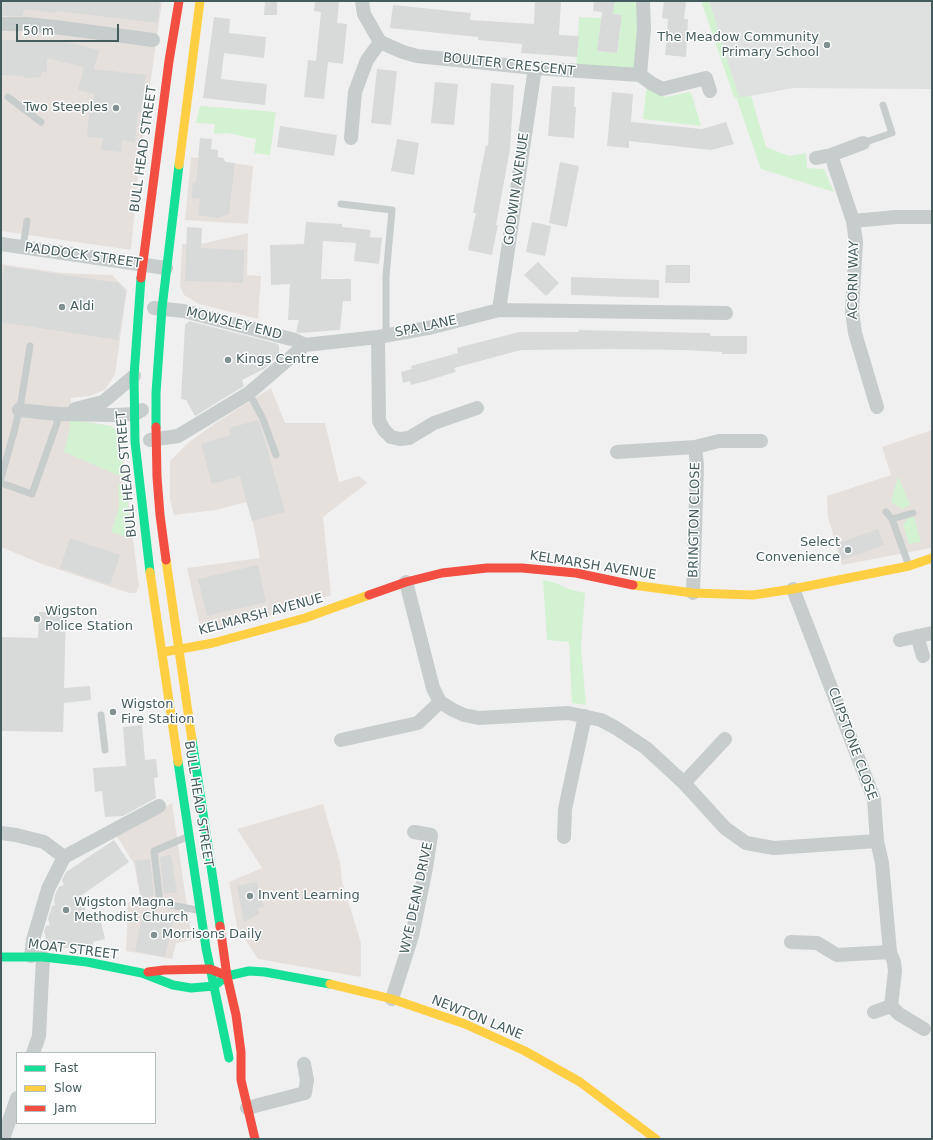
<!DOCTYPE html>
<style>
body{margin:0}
#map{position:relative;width:933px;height:1140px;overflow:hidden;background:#f1f0f0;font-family:"DejaVu Sans",sans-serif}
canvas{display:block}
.frame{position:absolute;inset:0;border:2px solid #455c5e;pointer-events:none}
.legend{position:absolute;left:16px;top:1052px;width:140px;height:72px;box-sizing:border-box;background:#fff;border:1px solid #b5bebf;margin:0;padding:5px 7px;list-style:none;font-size:12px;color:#455c5e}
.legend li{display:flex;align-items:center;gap:8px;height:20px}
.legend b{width:20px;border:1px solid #b5bebf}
.scale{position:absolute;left:16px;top:24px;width:103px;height:18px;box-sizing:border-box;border:2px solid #455c5e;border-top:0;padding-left:5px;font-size:12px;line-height:14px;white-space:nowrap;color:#455c5e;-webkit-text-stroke:3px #fff;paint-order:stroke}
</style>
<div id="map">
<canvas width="933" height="1140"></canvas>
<div class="frame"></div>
<ul class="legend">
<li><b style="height:5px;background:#16e098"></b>Fast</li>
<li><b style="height:5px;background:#ffcf43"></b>Slow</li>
<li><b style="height:5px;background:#f24e42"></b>Jam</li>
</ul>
<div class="scale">50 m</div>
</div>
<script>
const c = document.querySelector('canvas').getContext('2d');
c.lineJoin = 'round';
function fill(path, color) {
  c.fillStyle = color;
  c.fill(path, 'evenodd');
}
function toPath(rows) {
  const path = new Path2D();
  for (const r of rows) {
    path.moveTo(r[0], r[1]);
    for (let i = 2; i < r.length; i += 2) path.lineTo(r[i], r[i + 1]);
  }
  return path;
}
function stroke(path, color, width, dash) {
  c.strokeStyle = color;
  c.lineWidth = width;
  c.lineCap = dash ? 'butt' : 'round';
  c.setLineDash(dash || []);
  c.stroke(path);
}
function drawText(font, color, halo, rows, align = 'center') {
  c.font = font + ' "DejaVu Sans",sans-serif';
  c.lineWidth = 3;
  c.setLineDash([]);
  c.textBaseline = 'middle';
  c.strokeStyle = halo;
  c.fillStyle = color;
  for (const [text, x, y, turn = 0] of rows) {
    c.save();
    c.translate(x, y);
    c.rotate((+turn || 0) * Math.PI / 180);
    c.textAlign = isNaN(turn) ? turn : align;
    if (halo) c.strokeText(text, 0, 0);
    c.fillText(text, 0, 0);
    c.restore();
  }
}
fill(toPath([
 [1,1,162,1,139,164,131,250,1,231],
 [191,157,253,166,248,224,185,220],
 [248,233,247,275,261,276,258,319,199,304,184,295,180,286,182,244,201,244],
 [1,264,62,273,112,275,127,290,115,374,105,390,89,396,71,398,70,419,111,426,120,434,139,586,136,593,129,593,42,564,1,547],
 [271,388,285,423,325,423,339,482,359,476,367,483,323,517,331,595,278,614,212,629,200,626,187,568,260,558,253,523,246,502,216,510,174,515,170,499,170,461,189,442,220,420],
 [932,430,932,547,926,549,842,565,828,517,827,496,891,475,882,447],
 [172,803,192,940,176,943,172,959,126,951,128,903,140,895,134,864,117,836],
 [323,804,340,862,342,881,361,943,361,977,258,959,237,927,229,882,262,868,237,829]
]), '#e6e0dd');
fill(toPath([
 [709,1,932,1,932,89,793,88,739,98]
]), '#dfe0e0');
fill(toPath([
 [615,1,643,1,640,75,576,71,579,17,601,18,598,51,617,53,622,15,613,14],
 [701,1,709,1,739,97,751,96,766,147,789,156,806,153,807,168,824,169,834,192,761,169,737,100,738,98,734,97],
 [647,87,665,97,689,92,692,95,701,126,643,119,646,92],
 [200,106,276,112,270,155,254,153,256,139,227,133,214,134,215,124,196,123],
 [70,420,111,426,120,434,125,478,64,452,70,428],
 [898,476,910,505,902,509,891,502],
 [118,485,127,485,130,538,111,532,119,508,119,496],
 [914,517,921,542,909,544,903,525,908,518],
 [543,580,556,583,568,589,585,593,581,647,586,705,572,703,569,642,547,640]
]), '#d3f2d2');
fill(toPath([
 [1,1,160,1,158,23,56,11,56,13,24,9,23,16,1,16],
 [265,1,277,1,277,15,264,15],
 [315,1,339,1,337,23,347,24,343,64,328,62,324,99,304,97,308,60,316,61,321,12,314,11],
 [535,1,561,1,559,35,579,36,577,57,521,53,522,44,478,40,478,37,390,28,393,5,471,13,470,20,534,24],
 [594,1,615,1,613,14,622,15,617,53,597,51,602,12,593,11],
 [664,1,686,1,684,19,688,19,686,57,665,55,668,19,662,18],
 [214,17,230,19,229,33,266,37,264,58,224,53,221,79,267,84,265,105,203,98],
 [1,40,59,40,99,50,94,69,146,75,141,113,138,112,135,142,122,140,121,152,101,150,103,138,87,137,90,104,95,94,78,90,84,67,47,58,47,72,41,72,41,77,24,78,24,76,1,75],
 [377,69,397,71,391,125,371,123],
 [435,82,458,84,454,125,431,123],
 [491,83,514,85,510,149,496,225,498,225,492,255,468,250,476,213,473,213,480,175,486,145,488,146],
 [552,86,575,87,574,107,576,107,574,138,548,136],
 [612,92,633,94,631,122,702,129,726,122,734,144,711,150,629,141,629,148,607,146],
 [280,126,337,135,334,156,277,147],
 [200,138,212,139,211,149,218,150,218,157,224,158,225,162,235,163,229,214,218,218,198,215,200,199,191,198,193,182,196,183],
 [397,139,419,143,414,175,391,171],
 [560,162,579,166,567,227,549,223],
 [306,222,342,224,342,227,371,230,370,237,382,238,379,264,354,261,356,243,323,241,321,279,351,279,351,301,343,301,340,330,300,333,296,332,299,320,288,320,290,284,271,285,270,245,304,244],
 [532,222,551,226,545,256,526,252],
 [187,227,202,228,201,248,244,250,243,283,185,281],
 [538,262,559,283,546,296,524,275],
 [666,265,690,265,690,283,665,283],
 [4,266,119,283,126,292,118,340,1,322,1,288],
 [571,277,659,280,659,298,571,295],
 [189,321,278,344,279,347,279,353,272,362,264,369,242,380,244,386,195,416,186,400,181,399,185,325],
 [579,330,710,333,710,336,747,336,747,354,722,354,722,352,685,350,611,349,521,350,454,368,456,372,426,381,411,385,410,381,403,383,401,372,412,369,411,366,458,353,457,348,519,332,579,332],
 [258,420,263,434,285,512,252,521,240,476,212,484,201,444,231,435,229,428],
 [878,529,884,545,842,560,836,544],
 [70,538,120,555,110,585,60,568],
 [258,565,266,602,207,616,198,579],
 [39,612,66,612,64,688,90,686,91,700,64,703,63,732,1,731,1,637,38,638],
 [142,725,145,760,156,759,158,777,154,778,156,798,123,816,105,817,102,791,95,792,93,768,126,766,123,727],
 [114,840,129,862,82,895,87,916,99,913,105,939,93,942,93,945,76,949,74,949,73,947,67,948,51,946,51,944,48,945,44,931,46,926,50,925,48,919,52,906,55,905,54,899,56,892,59,887,64,885,62,880,66,872],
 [171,855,177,892,164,894,160,857],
 [150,859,154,896,141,898,135,861],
 [257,882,264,907,258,908,259,914,244,922,237,886],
 [143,912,174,919,165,957,135,951]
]), '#d8d9d9');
stroke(toPath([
 [8,97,41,122],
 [863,143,892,133,883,105],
 [341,204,392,210,386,276,386,335],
 [23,247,27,221],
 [249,393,263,419,276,455],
 [1,478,14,432,21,402,30,346],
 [1,483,32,494,57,423,58,414],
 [886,512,892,519,909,566],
 [892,519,913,513],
 [101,715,105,750],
 [187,837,154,851,160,903,197,910]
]), '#c7cccc', 7);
stroke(toPath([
 [362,1,364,14,380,42,403,52,417,56,535,68,640,75],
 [643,1,644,28,640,75,651,83,662,89,706,78,710,91],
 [1,24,26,24,55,27,153,40],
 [351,138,355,92,367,60,380,42],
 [863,143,831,155,853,221,856,242,852,311,855,333,877,407],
 [816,158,831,155],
 [853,221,896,217,932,217],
 [1,244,166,268],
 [154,308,184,311,295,340,305,345],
 [499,310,535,68],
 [378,337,379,421,384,430,391,437,400,439,409,438,434,423,477,408],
 [75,409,103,402,134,376],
 [19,410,58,414,114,415,135,414,142,410],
 [150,440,178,436,249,393,305,345,378,337,433,327,499,310,726,313],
 [617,452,695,447,719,441,761,441],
 [406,582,433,688,440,702,453,710,464,715,479,718,568,713,601,720,616,728,646,748,684,783,725,828,746,843,774,848,877,841],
 [793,589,874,799,877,841,882,863,890,952,894,962,895,971,891,1006,899,1014,924,1029],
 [693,593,697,465,695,447],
 [917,636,923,656],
 [900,640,932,633],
 [341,740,418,723,440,702],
 [684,783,725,739],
 [1,833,16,835,44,842,64,857],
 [564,837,565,809,585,716],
 [791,942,817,943,837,955,890,952],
 [31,956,33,940,48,889,64,857,159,806],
 [392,999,412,936,426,868,431,835,414,832],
 [874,1012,891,1006],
 [33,1053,39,1036,43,957],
 [247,1108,305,1093,307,1080,304,1064],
 [3,1139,17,1098]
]), '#c7cccc', 14);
stroke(toPath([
 [141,278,134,376,135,442,150,572],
 [156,427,156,393,162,308,179,165],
 [192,740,220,926],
 [178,762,206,948,229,1058],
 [1,957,43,957,87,962,142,973,173,985,191,988,214,986,227,976,249,971,265,972,330,984]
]), '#16e098', 9);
stroke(toPath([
 [179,165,200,1],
 [166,560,192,740],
 [150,572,178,762],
 [633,585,693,593,753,595,793,589,909,566,932,558],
 [164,652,213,643,305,618,369,595],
 [330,984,392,999,465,1024,525,1051,580,1082,656,1139]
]), '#ffcf43', 9);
stroke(toPath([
 [141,278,169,61,179,1],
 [156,427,157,477,160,515,166,560],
 [369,595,406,582,442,573,487,568,522,568,576,573,633,585],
 [220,926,227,976,236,1015,241,1052,241,1080,255,1139],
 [148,972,164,970,210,969,225,975]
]), '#f24e42', 9);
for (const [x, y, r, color] of [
 [827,45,4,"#819091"],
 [116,108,4,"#819091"],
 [62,307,4,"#819091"],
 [228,360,4,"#819091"],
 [848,550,4,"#819091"],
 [37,619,4,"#819091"],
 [113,712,4,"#819091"],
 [250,896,4,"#819091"],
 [66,910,4,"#819091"],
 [154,935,4,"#819091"]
]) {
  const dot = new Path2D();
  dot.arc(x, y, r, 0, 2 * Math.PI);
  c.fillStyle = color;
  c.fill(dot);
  stroke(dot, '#fff', 1.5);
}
drawText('13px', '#455c5e', '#fff', [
 ["The Meadow Community",819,38,"right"],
 ["Primary School",819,53,"right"],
 ["Two Steeples",108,108,"right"],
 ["Aldi",70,307],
 ["Kings Centre",236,360],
 ["Select",840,543,"right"],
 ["Convenience",840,558,"right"],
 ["Wigston",45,612],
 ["Police Station",45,627],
 ["Wigston",121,705],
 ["Fire Station",121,720],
 ["Invent Learning",258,896],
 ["Wigston Magna",74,903],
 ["Methodist Church",74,918],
 ["Morrisons Daily",162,935]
], 'left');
drawText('13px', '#455c5e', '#fff', [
 ["BOULTER CRESCENT",509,65,6],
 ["BULL HEAD STREET",144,149,-82],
 ["GODWIN AVENUE",517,189,-82],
 ["PADDOCK STREET",83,256,8],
 ["ACORN WAY",854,280,-89],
 ["MOWSLEY END",234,324,14],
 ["SPA LANE",426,327,-12],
 ["BULL HEAD STREET",127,474,-95],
 ["BRINGTON CLOSE",695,520,-89],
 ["KELMARSH AVENUE",593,566,9],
 ["KELMARSH AVENUE",261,615,-15],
 ["CLIPSTONE CLOSE",852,744,70],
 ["BULL HEAD STREET",198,804,81],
 ["WYE DEAN DRIVE",417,898,-78],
 ["MOAT STREET",73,950,7],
 ["NEWTON LANE",477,1018,22]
]);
</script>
